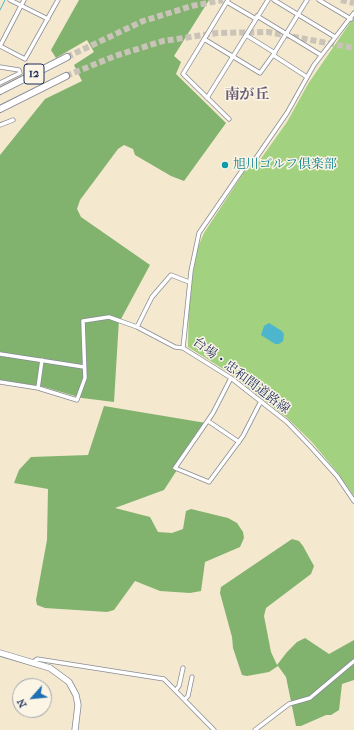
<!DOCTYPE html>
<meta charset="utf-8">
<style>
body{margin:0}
#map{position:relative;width:354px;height:730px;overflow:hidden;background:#f4e8cf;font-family:"IM FELL French Canon",serif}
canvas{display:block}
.north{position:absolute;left:12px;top:678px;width:40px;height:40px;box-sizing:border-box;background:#fcf5e5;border:1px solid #a2a6af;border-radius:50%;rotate:243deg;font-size:11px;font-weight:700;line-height:16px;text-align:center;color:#1b2f5e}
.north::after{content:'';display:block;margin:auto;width:14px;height:18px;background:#1f6fb2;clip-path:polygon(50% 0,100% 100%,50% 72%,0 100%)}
</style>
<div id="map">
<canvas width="354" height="730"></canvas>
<div class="north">N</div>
</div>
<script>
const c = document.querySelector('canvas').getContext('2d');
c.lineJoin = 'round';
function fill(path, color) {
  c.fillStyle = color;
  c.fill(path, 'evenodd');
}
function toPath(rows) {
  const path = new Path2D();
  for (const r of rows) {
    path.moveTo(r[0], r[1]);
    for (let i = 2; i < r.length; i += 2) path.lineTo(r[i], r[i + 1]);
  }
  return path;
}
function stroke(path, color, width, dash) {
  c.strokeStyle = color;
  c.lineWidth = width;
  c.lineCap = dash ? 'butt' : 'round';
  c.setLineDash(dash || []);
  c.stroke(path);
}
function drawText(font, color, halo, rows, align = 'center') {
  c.font = font + ' "IM FELL French Canon","Noto Serif JP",serif';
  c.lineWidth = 3;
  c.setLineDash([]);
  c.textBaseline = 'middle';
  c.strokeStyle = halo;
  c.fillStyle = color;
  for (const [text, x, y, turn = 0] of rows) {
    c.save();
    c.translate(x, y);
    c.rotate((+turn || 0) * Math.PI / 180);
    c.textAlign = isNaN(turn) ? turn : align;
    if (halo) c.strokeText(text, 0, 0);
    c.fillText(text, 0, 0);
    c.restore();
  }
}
fill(toPath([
 [354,17,354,496,337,472,311,441,286,417,228,372,188,347,189,293,198,247,204,233,244,172,260,160,287,122,308,84]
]), '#a2d17f');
fill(toPath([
 [79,0,209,0,174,56,181,62,176,74,226,123,184,181,171,176,135,155,133,149,124,145,118,149,80,200,77,209,81,217,150,265,121,319,119,319,114,402,82,398,44,387,0,380,0,155,45,99,82,81,74,65,94,52,87,40,56,58,51,50],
 [104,406,206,423,182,457,177,470,164,490,115,508,150,517,158,532,172,533,183,529,186,511,191,509,228,518,237,523,243,532,244,538,240,547,205,562,201,591,190,593,160,591,135,581,114,610,107,612,45,608,37,605,36,600,47,540,48,489,14,483,19,470,31,457,88,455],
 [292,539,299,541,303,546,314,566,311,574,266,608,264,616,271,652,277,665,287,652,297,642,305,638,329,654,354,640,354,680,342,684,339,710,331,715,326,715,301,726,296,726,286,677,278,666,269,672,247,676,242,675,233,648,232,637,220,593,221,587]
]), '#81b36e');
fill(toPath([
 [269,323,282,331,284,334,283,341,279,344,275,344,261,335,264,326]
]), '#4eb6cc');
stroke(toPath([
 [0,10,5,0]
]), '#4eb6cc', 1);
stroke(toPath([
 [341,0,354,3],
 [67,57,143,21,192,6,223,0],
 [66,76,115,56,163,41,217,33,268,32,354,48]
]), '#c9c3b8', 6, [6, 3]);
const street = toPath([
 [10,0,48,19],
 [228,0,183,74,229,119],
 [274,0,335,37],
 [319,0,351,19],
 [227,2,256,19],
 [257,16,321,55],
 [246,35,275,53],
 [204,39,260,73,273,55,307,0],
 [0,46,25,59,58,0],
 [0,46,24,0],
 [273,55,307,77],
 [0,67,19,70,20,73,0,83],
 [207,98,268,0],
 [0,125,13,120],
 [137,327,152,297,171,275,189,282],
 [183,348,191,271,199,233,243,169,256,158,287,113,314,65,354,13],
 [0,354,84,367],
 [231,378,213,413,175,468,209,482,243,436,261,401],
 [0,382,38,388,77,400,85,378,83,321,109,317,137,327,175,347,183,348,231,378,287,422,310,446,337,476,354,501],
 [38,388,42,360],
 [208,421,239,442],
 [32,663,37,659,164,679,214,730],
 [176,690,179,686,183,668],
 [185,699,188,696,192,677],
 [255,730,289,704,310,698,354,661]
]);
const primary = toPath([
 [0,653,50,668,69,682,76,695,78,705,75,730]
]);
const highway = toPath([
 [0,91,67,57],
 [0,109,66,76]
]);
stroke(street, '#888c96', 5);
stroke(primary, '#888c96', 7);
stroke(highway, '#888c96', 8);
stroke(street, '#fff', 3.5);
stroke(primary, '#fff', 5.5);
stroke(highway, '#fff', 6);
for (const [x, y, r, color] of [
 [225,165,4,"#0f9aa8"]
]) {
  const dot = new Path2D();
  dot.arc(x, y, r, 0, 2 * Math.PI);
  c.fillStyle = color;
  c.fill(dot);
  stroke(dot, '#fcf5e5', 1.5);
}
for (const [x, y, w] of [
 [34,74,20]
]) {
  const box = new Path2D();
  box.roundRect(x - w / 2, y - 10, w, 20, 3);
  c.fillStyle = '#fcf5e5';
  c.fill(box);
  stroke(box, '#1b2f5e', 1);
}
drawText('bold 12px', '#1b2f5e', null, [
 ["12",34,74]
]);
drawText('13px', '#0d838f', '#fcf5e5', [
 ["旭川ゴルフ倶楽部",233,165]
], 'left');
drawText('13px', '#1b2f5e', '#fcf5e5', [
 ["台場・忠和間道路線",241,376,37]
]);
drawText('bold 15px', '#675c75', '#fcf5e5', [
 ["南が丘",247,95]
]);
</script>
